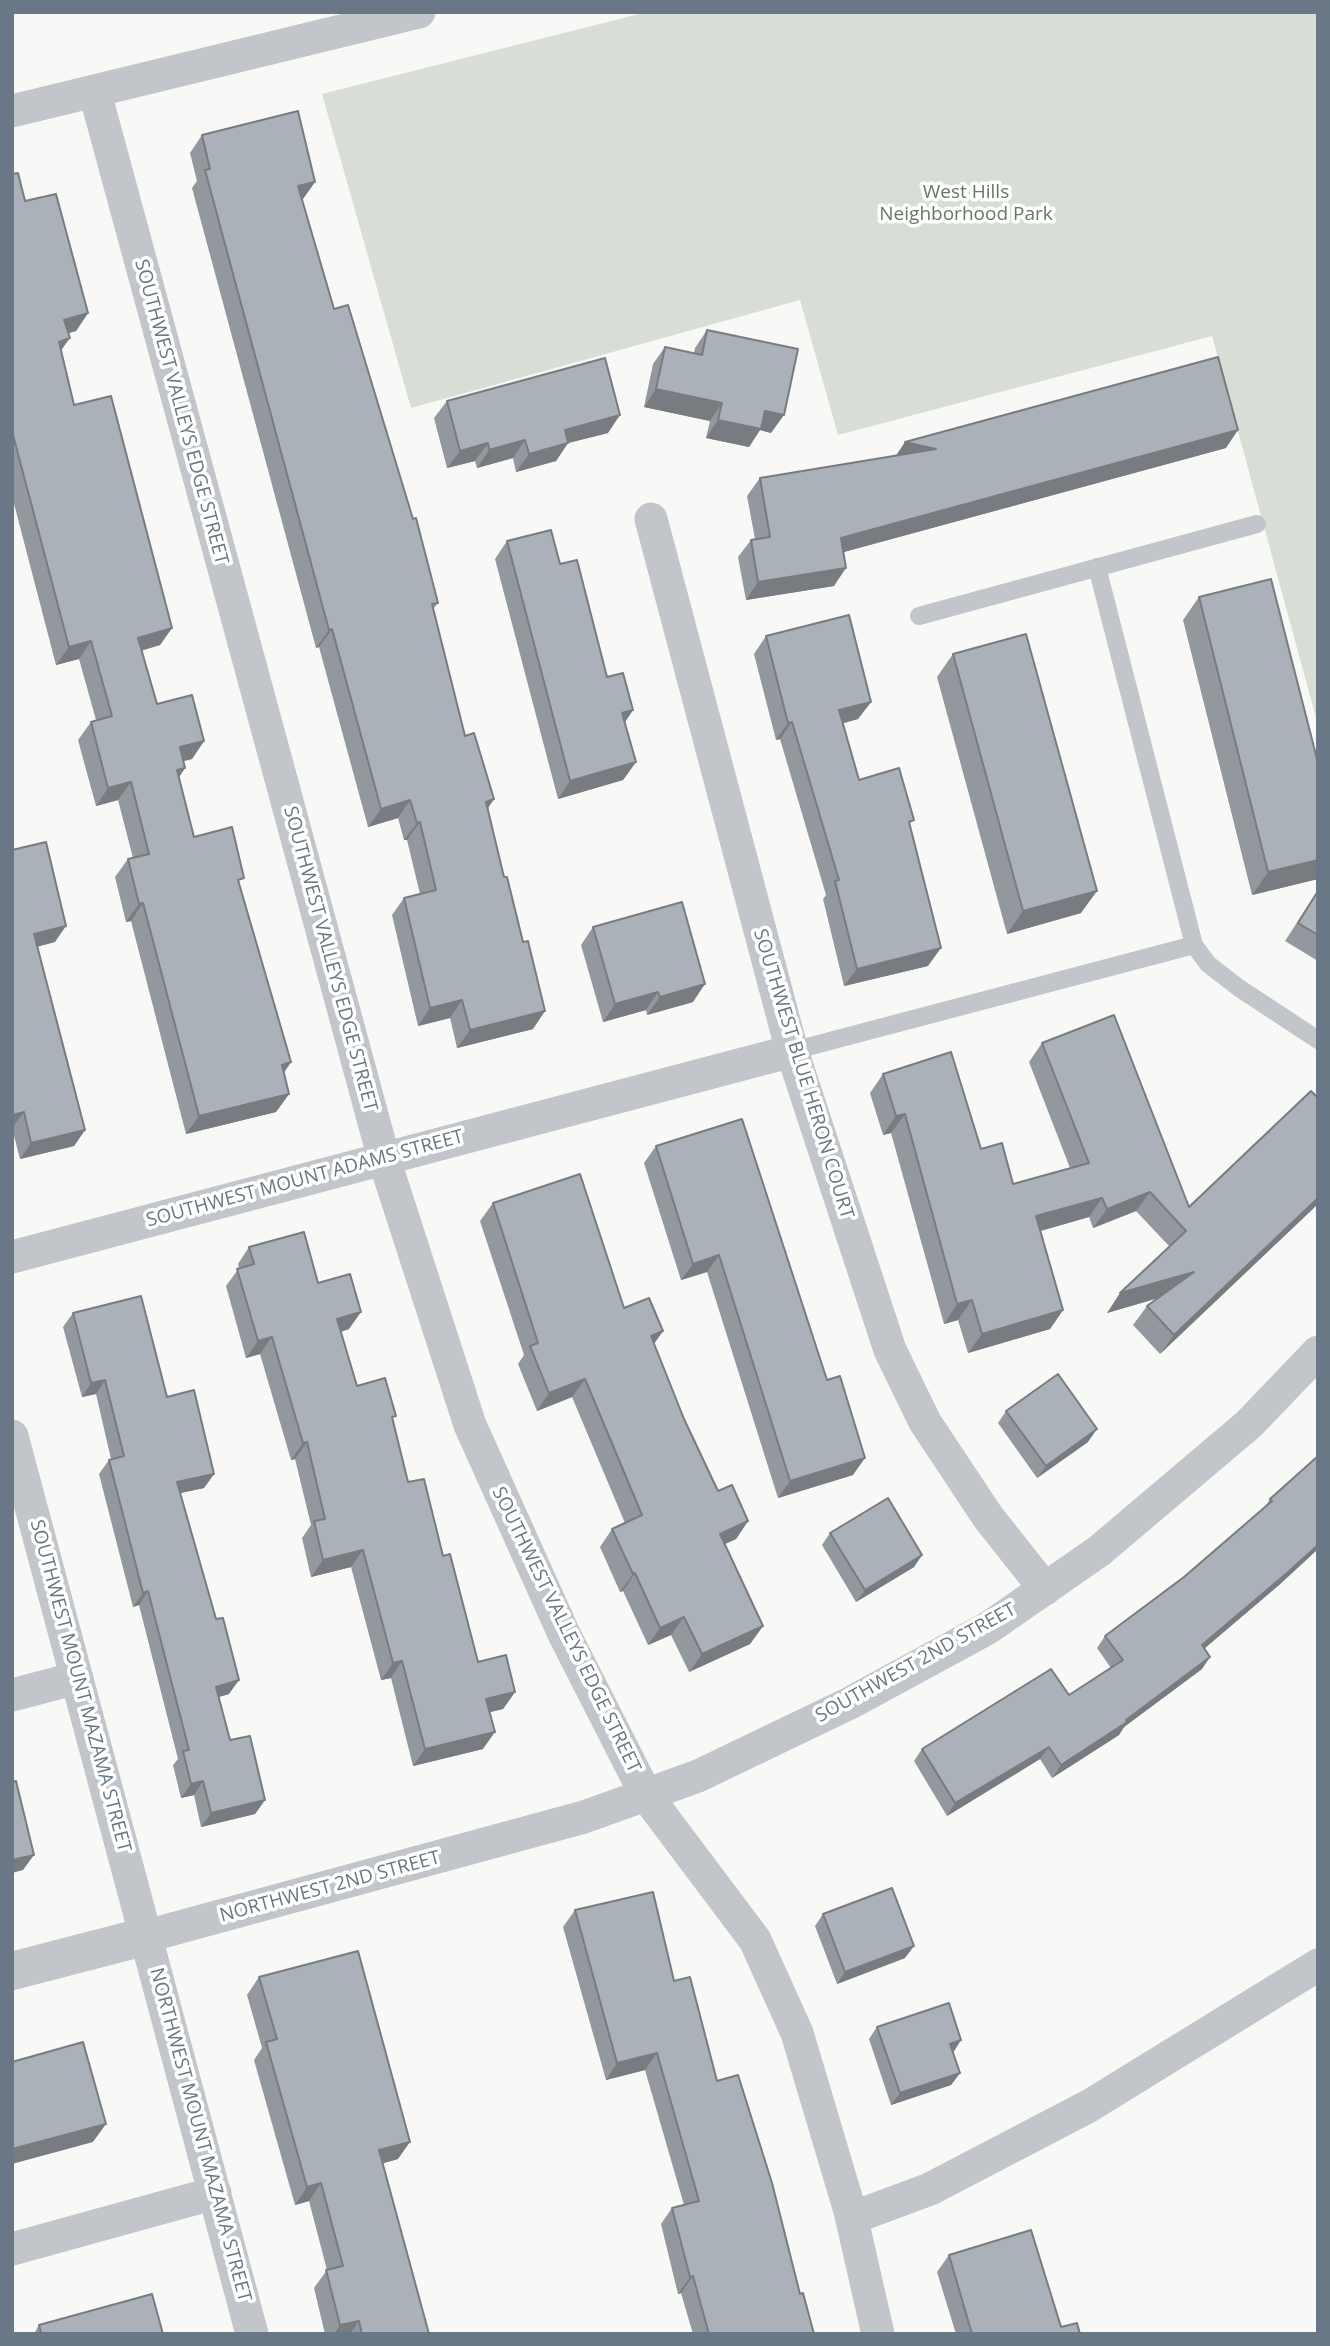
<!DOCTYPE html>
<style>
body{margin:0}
#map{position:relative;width:1330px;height:2346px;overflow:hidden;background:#f8f9f6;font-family:"Open Sans",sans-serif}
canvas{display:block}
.frame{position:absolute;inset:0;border:14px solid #697786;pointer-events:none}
</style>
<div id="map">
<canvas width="1330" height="2346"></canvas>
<div class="frame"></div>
</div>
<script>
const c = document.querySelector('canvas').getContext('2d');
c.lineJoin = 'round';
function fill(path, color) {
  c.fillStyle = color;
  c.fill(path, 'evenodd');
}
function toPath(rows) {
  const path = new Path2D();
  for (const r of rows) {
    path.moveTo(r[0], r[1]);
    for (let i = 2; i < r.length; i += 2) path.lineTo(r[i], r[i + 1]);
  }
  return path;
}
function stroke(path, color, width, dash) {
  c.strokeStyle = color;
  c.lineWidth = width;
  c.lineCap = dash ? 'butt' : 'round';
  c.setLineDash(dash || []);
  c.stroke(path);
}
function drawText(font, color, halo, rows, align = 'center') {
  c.font = font + ' "Open Sans",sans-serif';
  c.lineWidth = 7;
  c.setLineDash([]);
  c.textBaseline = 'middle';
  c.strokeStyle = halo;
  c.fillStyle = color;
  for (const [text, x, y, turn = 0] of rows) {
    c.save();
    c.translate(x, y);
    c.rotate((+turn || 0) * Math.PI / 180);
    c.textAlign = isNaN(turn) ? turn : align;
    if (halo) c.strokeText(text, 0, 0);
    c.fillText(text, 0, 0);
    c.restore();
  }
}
fill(toPath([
 [647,12,1318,12,1318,725,1212,336,838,435,800,300,411,408,322,94]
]), '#d8ddd5');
stroke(toPath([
 [1097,567,1194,945,1208,964,1239,988,1318,1040],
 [919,616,1257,524],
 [792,1051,1194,945]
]), '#c2c5c9', 18);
stroke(toPath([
 [95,93,384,1159,470,1425,564,1634,646,1795,755,1940,797,2033,850,2211,878,2334],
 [12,111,419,12],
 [651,519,792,1051,890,1350,925,1422,988,1517,1045,1589],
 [12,1257,792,1051],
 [12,1436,252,2334],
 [12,1695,77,1678],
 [147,1936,584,1817,698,1776,850,1703,988,1628,1099,1551,1249,1424,1318,1352],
 [852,2218,930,2189,1089,2106,1318,1965],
 [12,2249,215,2193]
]), '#c2c5c9', 33);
stroke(toPath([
 [12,1971,147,1936]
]), '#c2c5c9', 38);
fill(toPath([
 [202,135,315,182,302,200,334,309,438,603,433,609,465,736,494,799,488,808,533,1029,457,1048,450,1018,418,1026,392,915,404,898,420,894,407,840,404,840,398,818,368,827,319,647,316,648,192,188,197,181,190,153],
 [12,174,25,201,88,313,76,331,68,333,61,350,74,405,172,628,160,645,141,651,157,704,204,741,192,759,183,761,185,768,179,777,194,837,239,885,291,1062,284,1073,289,1094,276,1112,186,1134,131,921,126,922,115,877,128,859,133,858,118,800,96,806,78,740,91,722,96,720,79,659,56,665,12,496],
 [707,330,771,433,760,430,749,447,706,438,710,421,644,407,653,364,665,347,694,353,695,348],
 [447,401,608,433,568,443,556,461,516,472,513,458,477,468,475,461,447,468,434,418],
 [1226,448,844,552,834,586,746,600,738,557,751,540,755,539,747,496,760,478],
 [507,541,560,564,607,677,633,710,625,722,636,762,623,780,558,799,495,559],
 [1199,597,1318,879,1252,895,1183,620],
 [766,636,871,702,858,719,843,723,859,780,910,826,928,966,844,986,823,899,826,895,780,739,776,740,754,654],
 [953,654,1081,913,1007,934,937,677],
 [12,850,55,942,37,947,85,1130,74,1146,20,1159,12,1128],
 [1318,890,1318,961,1285,941],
 [593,927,693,1002,647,1015,646,1010,603,1022,581,945],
 [1042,1043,1189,1207,1318,1204,1160,1354,1133,1325,1147,1306,1159,1298,1107,1313,1170,1247,1136,1211,1093,1228,1089,1217,1040,1231,1063,1310,1050,1329,968,1353,958,1320,944,1324,891,1133,883,1135,870,1093,883,1074,981,1149,1013,1184,1070,1168,1029,1062],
 [656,1146,853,1475,778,1498,707,1272,681,1280,644,1163],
 [493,1203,624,1308,663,1331,654,1344,684,1419,718,1491,748,1521,736,1539,725,1544,763,1626,750,1644,689,1672,671,1635,648,1645,623,1591,620,1592,600,1547,612,1529,625,1523,572,1397,537,1411,518,1364,524,1355,480,1221],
 [249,1247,318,1283,349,1329,341,1332,357,1386,393,1421,408,1482,443,1556,478,1662,515,1692,503,1709,490,1712,483,1749,413,1766,391,1678,381,1680,351,1567,311,1577,302,1538,311,1525,295,1459,291,1460,260,1354,246,1358,226,1286,239,1268,238,1264],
 [73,1313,167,1397,214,1474,204,1488,180,1493,229,1694,218,1697,230,1740,265,1800,255,1814,201,1827,194,1795,181,1798,173,1765,178,1759,139,1605,133,1607,99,1474,109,1460,111,1459,96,1394,82,1397,63,1327],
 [1006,1411,1088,1442,1037,1478,998,1423],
 [1318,1456,1318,1549,1279,1585,1204,1649,1202,1669,1124,1727,1119,1735,1052,1778,1040,1759,947,1816,914,1761,922,1749,1069,1695,1111,1668,1097,1648,1105,1636,1184,1577,1263,1510,1270,1499],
 [830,1533,922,1555,914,1567,856,1602,822,1545],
 [575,1910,674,1981,717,2081,814,2334,693,2334,681,2293,678,2294,661,2224,672,2208,684,2205,645,2070,606,2080,563,1927],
 [823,1914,905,1958,837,1984,815,1926],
 [259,1977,398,2159,383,2163,429,2334,325,2334,314,2288,327,2270,309,2201,295,2205,254,2060,262,2048,247,1995],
 [877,2027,953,2052,960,2073,951,2085,891,2105,869,2039],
 [949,2255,1061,2327,1080,2334,956,2334,937,2272],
 [39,2325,163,2334,34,2334]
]), '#93989e');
fill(toPath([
 [315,182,303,199,286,204,298,186],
 [88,313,76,331,52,338,64,320],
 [70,338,57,356,59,342],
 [656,389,722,403,710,421,644,407],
 [765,411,784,415,771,433,760,430,749,447,706,438,718,420],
 [620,415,608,433,552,447,565,430],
 [1238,430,1226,448,829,556,841,538],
 [525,440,513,458,477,468,489,450],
 [905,442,936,449,893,460],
 [488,443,475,461,447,468,460,451],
 [568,443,556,461,516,472,529,454],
 [846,568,834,586,746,600,758,582],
 [172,628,160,645,125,655,138,638],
 [332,629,319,647,316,648,329,630],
 [91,641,79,659,56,665,69,647],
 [871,702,858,719,826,728,839,710],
 [633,710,621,728,622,713],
 [792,722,780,739,776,740,788,723],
 [204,741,192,759,167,765,180,747],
 [636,762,623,780,558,799,570,781],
 [185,768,173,786,177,770],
 [131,782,118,800,96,806,108,788],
 [494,799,481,817,486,802],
 [410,800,398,818,368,827,381,809],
 [420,822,407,840,404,840,417,823],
 [1318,860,1318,879,1252,895,1268,872],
 [1097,891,1081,913,1007,934,1023,911],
 [143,903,131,921,126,922,139,904],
 [66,926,55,942,22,950,34,934],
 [941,948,928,966,844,986,857,969],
 [705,984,693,1002,647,1015,660,997],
 [658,992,646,1010,603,1022,615,1004],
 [462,1000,450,1018,418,1026,430,1008],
 [545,1011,533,1029,457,1048,470,1030],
 [291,1062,278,1080,282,1065],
 [289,1094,276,1112,186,1134,199,1116],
 [24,1112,12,1128,12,1115],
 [905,1114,891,1133,883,1135,896,1116],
 [85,1130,74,1146,20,1159,31,1143],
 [1150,1192,1136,1211,1093,1228,1107,1209],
 [1102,1198,1089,1217,1023,1236,1036,1216],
 [1318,1198,1318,1204,1160,1354,1174,1335],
 [719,1255,707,1272,681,1280,693,1264],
 [1194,1272,1181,1291,1107,1313,1120,1293],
 [972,1300,958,1320,944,1324,957,1304],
 [1063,1310,1050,1329,968,1353,982,1334],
 [361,1312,349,1329,325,1336,337,1319],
 [663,1331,650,1349,651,1336],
 [272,1337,260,1354,246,1358,258,1341],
 [585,1379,572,1397,537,1411,549,1393],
 [105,1380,96,1394,82,1397,91,1383],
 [1097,1429,1088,1442,1037,1478,1046,1466],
 [307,1442,295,1459,291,1460,303,1443],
 [865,1458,853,1475,778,1498,790,1481],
 [214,1474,204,1488,167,1496,177,1482],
 [748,1521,736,1539,707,1552,720,1534],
 [1318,1545,1318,1549,1279,1585,1193,1658,1202,1645],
 [363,1550,351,1567,311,1577,323,1560],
 [922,1555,914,1567,856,1602,865,1590],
 [635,1573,623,1591,620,1592,633,1574],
 [148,1591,139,1605,133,1607,143,1593],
 [684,1617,671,1635,648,1645,660,1628],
 [763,1626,750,1644,689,1672,702,1654],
 [1210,1657,1202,1669,1124,1727,1119,1735,1052,1778,1061,1765,1126,1720],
 [402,1661,391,1678,381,1680,393,1663],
 [239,1680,229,1694,206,1701,216,1687],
 [515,1692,503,1709,474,1716,486,1699],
 [495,1732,483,1749,413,1766,425,1749],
 [1049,1747,1040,1759,947,1816,955,1803],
 [203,1781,194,1795,181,1798,191,1784],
 [265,1800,255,1814,201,1827,211,1813],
 [34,1855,23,1870,12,1873,12,1860],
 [914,1946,905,1958,837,1984,845,1972],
 [961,2040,953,2053,950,2044],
 [657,2053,645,2070,606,2080,617,2063],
 [960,2073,951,2085,891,2105,900,2093],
 [106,2124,93,2142,12,2164,12,2149],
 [410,2142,398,2159,367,2168,379,2150],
 [321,2183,309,2201,295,2205,307,2187],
 [693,2276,681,2293,678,2294,690,2277],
 [359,2321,350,2334,334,2334,340,2325]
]), '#787c81');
const building = toPath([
 [298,111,315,182,298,186,334,309,348,305,413,519,416,518,438,603,432,604,465,736,474,733,494,799,486,802,504,877,507,877,523,942,528,941,545,1011,470,1030,462,1000,430,1008,404,898,436,890,420,822,417,823,410,800,381,809,332,629,329,630,205,170,210,169,202,135,298,111],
 [18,173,25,201,56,194,88,313,64,320,70,338,59,342,74,405,111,396,172,628,138,638,157,704,192,695,204,741,180,747,185,768,177,770,194,837,232,827,244,878,238,880,291,1062,282,1065,289,1094,199,1116,143,903,139,904,128,859,149,854,131,782,108,788,91,722,112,716,91,641,69,647,12,431,12,174,18,173],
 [707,330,798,349,784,415,765,411,761,429,718,420,722,403,656,389,665,347,702,355,707,330],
 [1218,357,1238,430,841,538,846,568,758,582,751,540,770,537,760,478,936,449,905,442,1218,357],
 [605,358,620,415,565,430,568,443,529,454,525,440,489,450,488,443,460,451,447,401,605,358],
 [551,530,560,564,577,560,607,677,623,673,633,710,622,713,636,762,570,781,507,541,551,530],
 [1271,579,1318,763,1318,860,1268,872,1199,597,1271,579],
 [849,615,871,702,839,710,859,780,899,768,914,820,909,822,941,948,857,969,835,881,839,880,792,722,788,723,766,636,849,615],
 [1026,634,1097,891,1023,911,953,654,1026,634],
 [46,842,66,926,34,934,85,1130,31,1143,24,1112,13,1115,12,1114,12,850,46,842],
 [1318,891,1318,935,1298,923,1318,891],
 [682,902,705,984,660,997,658,992,615,1004,593,927,682,902],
 [1114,1015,1189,1207,1311,1091,1318,1098,1318,1198,1174,1335,1147,1306,1194,1272,1120,1293,1186,1231,1150,1192,1107,1209,1102,1198,1036,1216,1063,1310,982,1334,972,1300,957,1304,905,1114,896,1116,883,1074,951,1052,981,1149,1002,1143,1013,1184,1089,1163,1042,1043,1114,1015],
 [742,1119,827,1380,840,1376,865,1458,790,1481,719,1255,693,1264,656,1146,742,1119],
 [580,1174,624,1308,649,1298,663,1331,651,1336,684,1419,718,1491,732,1485,748,1521,720,1534,763,1626,702,1654,684,1617,660,1628,635,1573,633,1574,612,1529,642,1515,585,1379,549,1393,530,1346,538,1343,493,1203,580,1174],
 [304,1232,318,1283,350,1274,361,1312,337,1319,357,1386,385,1378,396,1416,392,1417,408,1482,424,1479,443,1556,450,1554,478,1662,506,1655,515,1692,486,1699,495,1732,425,1749,402,1661,393,1663,363,1550,323,1560,314,1521,325,1519,307,1442,303,1443,272,1337,258,1341,237,1269,254,1264,249,1247,304,1232],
 [141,1296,167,1397,194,1390,214,1474,177,1482,216,1619,223,1618,239,1680,216,1687,230,1740,250,1736,265,1800,211,1813,203,1781,191,1784,183,1751,189,1750,148,1591,143,1593,109,1460,124,1456,105,1380,91,1383,73,1313,141,1296],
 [1058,1374,1097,1429,1046,1466,1006,1411,1058,1374],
 [1318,1456,1318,1545,1287,1573,1202,1645,1210,1657,1126,1720,1127,1722,1061,1765,1049,1747,955,1803,922,1749,1051,1669,1069,1695,1123,1660,1105,1636,1184,1577,1272,1501,1270,1499,1318,1456],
 [888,1498,922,1555,865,1590,830,1533,888,1498],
 [16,1781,34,1855,12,1860,12,1782,16,1781],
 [892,1888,914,1946,845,1972,823,1914,892,1888],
 [653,1892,674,1981,690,1977,717,2081,738,2075,772,2183,800,2294,803,2293,814,2334,709,2334,693,2276,690,2277,672,2208,699,2201,657,2053,617,2063,575,1910,653,1892],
 [358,1951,410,2142,379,2150,429,2334,362,2334,359,2321,340,2325,326,2270,343,2266,321,2183,307,2187,266,2042,277,2039,259,1977,358,1951],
 [949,2003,961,2040,950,2044,960,2073,900,2093,877,2027,949,2003],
 [83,2042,106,2124,12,2149,12,2062,83,2042],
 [1031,2230,1061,2327,1077,2323,1080,2334,972,2334,949,2255,1031,2230],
 [152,2294,163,2334,34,2334,41,2332,39,2325,152,2294]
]);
fill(building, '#abb1b8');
stroke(building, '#787c81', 2);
drawText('19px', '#667863', '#fff', [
 ["West Hills",966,193],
 ["Neighborhood Park",966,215]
]);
drawText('19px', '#697786', '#fff', [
 ["SOUTHWEST VALLEYS EDGE STREET",181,412,75],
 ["SOUTHWEST VALLEYS EDGE STREET",330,959,75],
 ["SOUTHWEST BLUE HERON COURT",803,1074,73],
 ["SOUTHWEST MOUNT ADAMS STREET",305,1179,-15],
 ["SOUTHWEST VALLEYS EDGE STREET",566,1630,64],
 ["SOUTHWEST 2ND STREET",916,1663,-29],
 ["SOUTHWEST MOUNT MAZAMA STREET",80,1686,75],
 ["NORTHWEST 2ND STREET",330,1887,-15],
 ["NORTHWEST MOUNT MAZAMA STREET",200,2135,75]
]);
</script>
